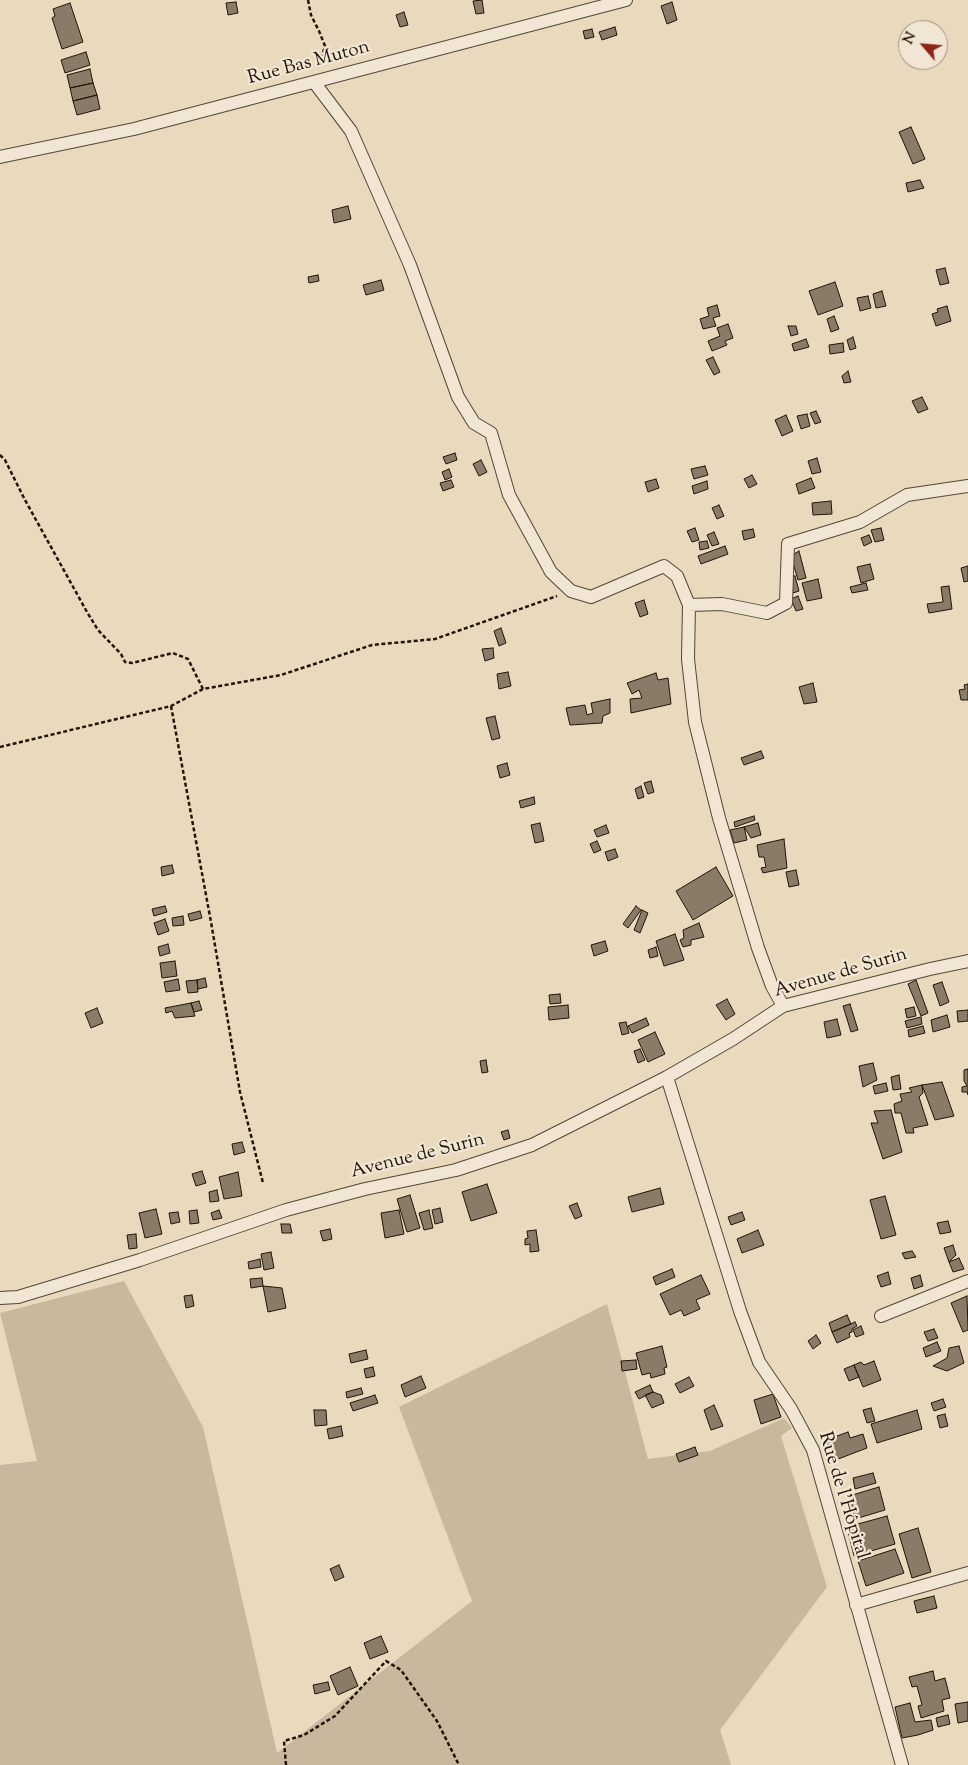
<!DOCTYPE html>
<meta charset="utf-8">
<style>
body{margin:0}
#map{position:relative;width:968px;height:1765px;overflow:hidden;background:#e9d9bd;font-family:"Sorts Mill Goudy",serif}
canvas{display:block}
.north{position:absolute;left:898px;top:20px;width:50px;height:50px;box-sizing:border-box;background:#f1e6d4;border:1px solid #9d9283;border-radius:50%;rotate:297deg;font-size:14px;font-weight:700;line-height:20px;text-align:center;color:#1f1509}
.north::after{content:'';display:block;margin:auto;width:18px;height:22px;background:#8f2418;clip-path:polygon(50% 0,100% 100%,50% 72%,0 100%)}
</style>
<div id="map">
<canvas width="968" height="1765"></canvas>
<div class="north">N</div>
</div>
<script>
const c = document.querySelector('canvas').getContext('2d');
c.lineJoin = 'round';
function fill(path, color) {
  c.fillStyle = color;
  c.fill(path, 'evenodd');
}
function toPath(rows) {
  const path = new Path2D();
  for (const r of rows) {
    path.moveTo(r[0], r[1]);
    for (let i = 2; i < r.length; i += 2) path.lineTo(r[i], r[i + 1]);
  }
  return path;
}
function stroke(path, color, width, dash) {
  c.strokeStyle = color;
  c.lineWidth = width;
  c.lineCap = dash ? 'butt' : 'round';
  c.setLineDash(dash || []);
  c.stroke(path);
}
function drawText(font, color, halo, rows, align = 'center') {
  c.font = font + ' "Sorts Mill Goudy",serif';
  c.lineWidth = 4.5;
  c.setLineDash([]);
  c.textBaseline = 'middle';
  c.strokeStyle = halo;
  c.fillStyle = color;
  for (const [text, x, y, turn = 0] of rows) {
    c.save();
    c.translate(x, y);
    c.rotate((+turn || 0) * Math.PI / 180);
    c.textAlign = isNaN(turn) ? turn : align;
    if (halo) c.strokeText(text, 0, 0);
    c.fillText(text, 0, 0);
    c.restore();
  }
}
fill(toPath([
 [124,1281,203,1427,277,1753,472,1601,399,1407,607,1304,648,1459,710,1451,784,1418,792,1428,781,1436,827,1587,720,1730,731,1765,0,1765,0,1465,37,1461,0,1313]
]), '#c7b89e');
const building = toPath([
 [482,0,484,13,476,14,473,1,482,0],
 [236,2,238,13,228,15,226,3,236,2],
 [672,2,677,20,667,24,661,6,672,2],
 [70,3,83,42,62,49,52,18,55,16,53,9,70,3],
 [404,12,408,25,400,27,396,15,404,12],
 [615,27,617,35,602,40,599,32,615,27],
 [592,29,594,37,585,39,583,31,592,29],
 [86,52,90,65,65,73,61,60,86,52],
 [90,69,93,83,70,88,67,75,90,69],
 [93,83,97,95,73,101,70,88,93,83],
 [97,95,100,109,77,115,73,101,97,95],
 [911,127,925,159,913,164,899,132,911,127],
 [920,180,924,188,908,192,906,183,920,180],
 [348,206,351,219,334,223,332,210,348,206],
 [945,268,949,283,940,285,936,270,945,268],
 [318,275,319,281,309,283,308,277,318,275],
 [381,280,384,290,366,295,363,285,381,280],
 [835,282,843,306,818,315,809,291,835,282],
 [882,291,886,306,876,308,873,294,882,291],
 [868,296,871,308,860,311,857,298,868,296],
 [717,305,720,316,713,318,716,326,703,329,700,319,709,316,707,308,717,305],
 [947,306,951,321,936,326,932,314,938,312,937,309,947,306],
 [834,316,839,329,831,332,827,319,834,316],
 [728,324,733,338,725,341,727,345,712,351,708,341,720,336,717,328,728,324],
 [788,326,796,326,798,334,791,336,788,326],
 [853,337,856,348,850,350,847,340,853,337],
 [806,339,809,347,794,351,792,344,806,339],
 [843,343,844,352,830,354,829,345,843,343],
 [713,357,720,372,714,375,706,360,713,357],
 [848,371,851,382,844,383,842,376,848,371],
 [922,397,928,409,918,413,912,401,922,397],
 [816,411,821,422,815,424,810,413,816,411],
 [807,414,810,426,801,429,797,416,807,414],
 [786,415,793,431,782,436,775,420,786,415],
 [455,453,457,460,446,464,443,457,455,453],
 [817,458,821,472,812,474,808,461,817,458],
 [481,460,487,472,479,476,473,464,481,460],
 [705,466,708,475,694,479,691,469,705,466],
 [449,469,452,477,445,480,442,472,449,469],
 [752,475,757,484,749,488,744,479,752,475],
 [811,478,815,488,799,494,796,484,811,478],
 [656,479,659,488,648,492,645,482,656,479],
 [451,480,454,487,443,491,440,483,451,480],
 [707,481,708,489,694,494,692,486,707,481],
 [831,501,832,514,813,515,812,503,831,501],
 [719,505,724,516,717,519,712,508,719,505],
 [695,528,699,540,692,542,687,531,695,528],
 [881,528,884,540,875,542,871,530,881,528],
 [753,529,755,537,744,540,742,531,753,529],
 [714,532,719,544,712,546,707,535,714,532],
 [869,535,872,542,864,546,861,538,869,535],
 [707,541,709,548,700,550,699,542,707,541],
 [725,546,728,554,701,564,698,556,725,546],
 [799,551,806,578,798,580,791,556,799,551],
 [870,564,874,579,861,583,857,567,870,564],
 [968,566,968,581,964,582,961,568,968,566],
 [795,576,799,591,793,593,789,577,795,576],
 [818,579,822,598,807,601,802,583,818,579],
 [866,583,868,590,852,593,850,587,866,583],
 [949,586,952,609,929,613,927,604,943,602,941,587,949,586],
 [798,596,803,609,796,611,791,599,798,596],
 [644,600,648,614,640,617,635,603,644,600],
 [501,628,506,643,499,646,494,631,501,628],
 [493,648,494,658,485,661,482,649,493,648],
 [508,672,511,686,499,689,497,674,508,672],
 [656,673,658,680,668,678,671,704,631,713,630,699,642,698,639,690,632,694,627,683,656,673],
 [813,683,817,702,804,704,799,687,813,683],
 [968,684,968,700,961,700,959,690,965,689,964,685,968,684],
 [610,699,610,713,603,716,602,723,570,725,566,708,585,705,587,715,593,713,591,703,610,699],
 [495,716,500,738,492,740,486,718,495,716],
 [761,751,764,758,744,765,741,758,761,751],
 [507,763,510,775,500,778,497,766,507,763],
 [651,781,654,792,648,794,644,783,651,781],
 [641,786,644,797,638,799,635,789,641,786],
 [534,797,535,804,521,808,519,801,534,797],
 [754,816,755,820,735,827,734,822,754,816],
 [540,823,544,841,535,843,531,825,540,823],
 [758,823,761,835,751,838,744,827,758,823],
 [606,825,609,833,597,837,594,830,606,825],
 [744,827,747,840,734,843,730,830,744,827],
 [784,839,787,868,763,873,761,868,766,867,764,857,759,857,757,845,784,839],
 [597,841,601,850,594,853,590,844,597,841],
 [615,849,618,857,608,861,605,852,615,849],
 [172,865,174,873,162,876,161,867,172,865],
 [716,867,733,896,693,920,676,891,716,867],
 [796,870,799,885,789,887,786,872,796,870],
 [165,906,167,912,154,916,152,909,165,906],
 [636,906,641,910,628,928,623,924,636,906],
 [642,910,648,913,640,933,634,930,642,910],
 [200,911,202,918,190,921,188,914,200,911],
 [183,916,184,925,173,926,172,918,183,916],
 [165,919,169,931,158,935,154,923,165,919],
 [699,923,704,937,691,940,691,945,683,947,680,940,684,938,683,930,699,923],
 [675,934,684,960,664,966,656,941,675,934],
 [605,941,608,951,594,956,591,945,605,941],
 [168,944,170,953,160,956,158,947,168,944],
 [656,947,658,956,650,958,648,950,656,947],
 [175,961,177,976,162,978,160,963,175,961],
 [205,978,207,987,198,989,197,980,205,978],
 [178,979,180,990,166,992,164,982,178,979],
 [197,980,198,992,188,993,186,981,197,980],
 [916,980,928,1013,921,1016,908,984,916,980],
 [942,982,949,1002,940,1006,933,985,942,982],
 [560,994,561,1003,550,1004,549,995,560,994],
 [727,999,735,1014,726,1020,716,1005,727,999],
 [199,1001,202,1010,194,1012,191,1003,199,1001],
 [191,1003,195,1016,175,1018,172,1011,166,1013,165,1008,191,1003],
 [850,1004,858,1030,851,1032,843,1006,850,1004],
 [568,1005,569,1018,549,1020,548,1007,568,1005],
 [914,1007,916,1016,907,1018,905,1009,914,1007],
 [97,1008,103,1023,91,1028,85,1013,97,1008],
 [968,1010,968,1021,958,1022,957,1011,968,1010],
 [947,1015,950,1027,933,1032,931,1020,947,1015],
 [921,1017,922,1024,907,1028,905,1021,921,1017],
 [646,1018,649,1025,632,1033,628,1026,646,1018],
 [837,1019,841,1035,827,1038,824,1022,837,1019],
 [626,1022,629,1033,622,1035,619,1023,626,1022],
 [923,1026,925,1033,909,1037,908,1030,923,1026],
 [655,1032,665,1054,648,1062,638,1040,655,1032],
 [640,1049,645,1060,638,1063,634,1051,640,1049],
 [486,1060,488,1072,482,1073,480,1061,486,1060],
 [873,1063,877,1080,863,1087,859,1066,873,1063],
 [968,1069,968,1095,967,1092,962,1092,962,1087,967,1086,964,1081,964,1070,968,1069],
 [899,1075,901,1089,893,1090,891,1077,899,1075],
 [942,1082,954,1116,935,1120,922,1085,942,1082],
 [886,1083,888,1091,875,1094,873,1086,886,1083],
 [922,1085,923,1093,919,1097,928,1125,913,1128,914,1133,906,1133,901,1113,895,1113,894,1104,902,1101,900,1094,912,1092,909,1088,922,1085],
 [891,1110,902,1152,883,1159,871,1123,878,1123,874,1111,891,1110],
 [508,1130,510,1138,504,1140,501,1132,508,1130],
 [242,1142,245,1152,234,1155,232,1144,242,1142],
 [202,1171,206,1183,196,1186,192,1174,202,1171],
 [238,1172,242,1196,224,1199,219,1177,238,1172],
 [487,1184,497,1213,471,1221,462,1192,487,1184],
 [660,1188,664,1204,632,1212,628,1197,660,1188],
 [217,1190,219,1201,210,1202,209,1192,217,1190],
 [410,1195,420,1228,407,1232,397,1199,410,1195],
 [885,1196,896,1235,881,1239,870,1200,885,1196],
 [577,1203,582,1216,575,1219,569,1206,577,1203],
 [440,1208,443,1222,435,1224,432,1210,440,1208],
 [156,1209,162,1234,145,1238,139,1213,156,1209],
 [197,1210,199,1223,190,1224,189,1211,197,1210],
 [219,1210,222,1218,213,1220,211,1213,219,1210],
 [399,1210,404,1234,385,1238,381,1213,399,1210],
 [429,1210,433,1228,424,1230,419,1213,429,1210],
 [178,1212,180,1222,171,1224,169,1213,178,1212],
 [742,1212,745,1220,731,1225,728,1217,742,1212],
 [948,1221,951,1232,940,1234,937,1223,948,1221],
 [281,1224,290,1224,292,1233,282,1233,281,1224],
 [330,1229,332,1239,323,1241,320,1231,330,1229],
 [536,1230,539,1251,530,1252,530,1244,525,1245,525,1239,528,1238,527,1231,536,1230],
 [758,1230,764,1245,742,1253,737,1239,758,1230],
 [136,1234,137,1248,129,1249,127,1235,136,1234],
 [953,1245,956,1255,949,1262,944,1248,953,1245],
 [912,1251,916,1257,905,1259,902,1253,912,1251],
 [271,1252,274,1268,264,1270,261,1254,271,1252],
 [959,1258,964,1269,953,1272,949,1262,959,1258],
 [260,1259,261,1267,249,1269,248,1262,260,1259],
 [672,1269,675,1277,656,1285,653,1277,672,1269],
 [888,1272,891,1284,881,1287,877,1276,888,1272],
 [701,1275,710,1294,696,1300,700,1309,684,1316,681,1310,670,1315,660,1294,701,1275],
 [920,1275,923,1286,914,1289,911,1278,920,1275],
 [262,1278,263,1286,251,1288,250,1279,262,1278],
 [263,1286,282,1288,286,1308,268,1312,263,1286],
 [192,1295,194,1306,186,1308,184,1296,192,1295],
 [967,1296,968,1330,963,1332,951,1303,967,1296],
 [847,1315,851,1324,832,1332,829,1323,847,1315],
 [855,1322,857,1326,852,1329,852,1332,849,1333,850,1337,837,1343,832,1332,855,1322],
 [861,1326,864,1334,856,1337,853,1330,861,1326],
 [934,1329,938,1338,928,1341,924,1332,934,1329],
 [816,1335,821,1343,813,1349,808,1341,816,1335],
 [937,1342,941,1351,926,1357,923,1348,937,1342],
 [662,1346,667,1367,664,1368,665,1374,651,1378,650,1373,642,1375,636,1353,662,1346],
 [959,1346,964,1363,947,1371,933,1366,947,1358,949,1348,959,1346],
 [366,1350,368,1359,351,1363,349,1354,366,1350],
 [636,1360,637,1369,622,1371,621,1361,636,1360],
 [874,1361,881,1380,863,1387,854,1365,861,1362,864,1365,874,1361],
 [854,1365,859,1377,849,1381,844,1369,854,1365],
 [373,1367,375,1376,366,1378,364,1369,373,1367],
 [421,1376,426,1388,405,1397,401,1385,421,1376],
 [689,1377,694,1386,680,1393,675,1384,689,1377],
 [650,1385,653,1392,639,1399,635,1392,650,1385],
 [361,1388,363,1394,347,1398,346,1392,361,1388],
 [653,1392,661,1395,664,1403,652,1408,645,1395,653,1392],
 [773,1394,781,1417,761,1424,754,1400,773,1394],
 [375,1395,378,1403,353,1411,350,1403,375,1395],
 [943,1399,946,1407,934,1411,931,1403,943,1399],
 [714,1405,723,1426,711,1430,704,1410,714,1405],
 [871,1408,875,1421,867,1423,863,1410,871,1408],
 [314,1410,326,1410,327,1425,315,1426,314,1410],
 [917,1410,922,1429,877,1443,871,1424,917,1410],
 [945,1414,948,1426,940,1428,937,1416,945,1414],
 [341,1426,343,1436,329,1439,327,1429,341,1426],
 [848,1432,850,1438,863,1434,867,1448,833,1461,826,1440,848,1432],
 [695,1447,698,1455,679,1462,676,1454,695,1447],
 [873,1473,876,1483,855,1489,853,1478,873,1473],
 [879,1487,885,1510,855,1519,849,1496,879,1487],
 [887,1516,895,1544,854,1556,847,1527,887,1516],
 [918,1528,931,1572,912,1578,899,1534,918,1528],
 [895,1549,904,1573,866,1586,858,1561,895,1549],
 [339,1565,344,1577,335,1581,330,1569,339,1565],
 [934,1596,937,1608,917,1613,914,1601,934,1596],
 [381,1636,388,1652,370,1659,364,1643,381,1636],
 [350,1667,358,1686,338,1695,330,1676,350,1667],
 [933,1671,935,1681,945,1678,950,1698,942,1700,944,1711,921,1718,918,1706,922,1705,917,1686,912,1687,909,1677,933,1671],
 [328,1682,330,1690,315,1694,313,1685,328,1682],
 [968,1702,968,1721,958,1723,955,1704,968,1702],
 [910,1703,915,1722,931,1720,933,1730,918,1735,902,1738,895,1707,910,1703],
 [948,1715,950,1724,938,1727,936,1718,948,1715]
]);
fill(building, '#887b67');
stroke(building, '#1f1509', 1);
const street = toPath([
 [314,82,351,131,410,265,458,397,474,423,491,433,509,495,551,572,571,591,591,597,664,566,677,576,689,605,688,659,695,722,719,818,758,948,772,986,783,1006],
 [0,157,134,129,626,0],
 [689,605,722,604,767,613,786,603,788,544,860,522,907,495,968,486],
 [667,1077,740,1311,759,1362,791,1409,813,1450,902,1765],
 [0,1298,18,1297,140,1260,286,1210,365,1189,456,1170,532,1145,667,1077,733,1039,783,1006,930,969,968,961],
 [881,1316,968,1281],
 [856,1605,968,1573]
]);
stroke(street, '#524636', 14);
stroke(toPath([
 [308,0,311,15,319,31,325,46,319,67],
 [0,455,5,460,25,500,87,612,98,630,121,654,125,662,132,663,173,653,188,659,203,689,281,675,372,645,435,639,557,596],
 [171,706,211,922,240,1092,263,1183],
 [0,747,171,706,203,689],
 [286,1765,284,1741,304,1735,335,1716,386,1661,401,1670,437,1721,459,1765]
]), '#1f1509', 2.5, [4, 2.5]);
stroke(street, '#f1e6d4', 12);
drawText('19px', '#1f1509', '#f1e6d4', [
 ["Rue Bas Muton",309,64,-15],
 ["Avenue de Surin",841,974,-16],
 ["Avenue de Surin",418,1157,-14],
 ["Rue de l'Hôpital",842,1496,73]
]);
</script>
